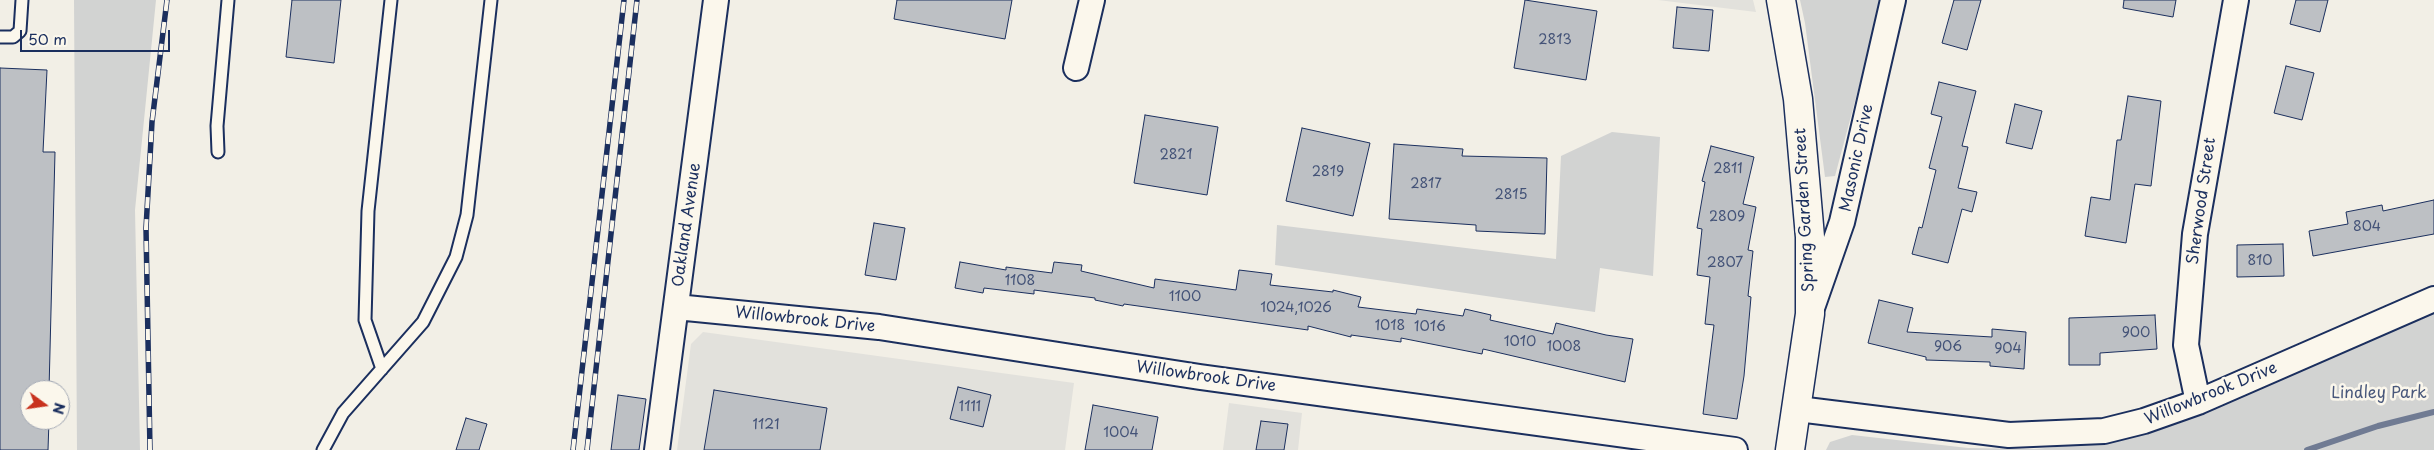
<!DOCTYPE html>
<style>
body{margin:0}
#map{position:relative;width:2434px;height:450px;overflow:hidden;background:#f2efe6;font-family:"Playpen Sans",sans-serif}
canvas{display:block}
.north{position:absolute;left:20px;top:380px;width:50px;height:50px;box-sizing:border-box;background:#fbf7ec;border:1px solid #a1a7b3;border-radius:50%;rotate:104deg;font-size:14px;font-weight:700;line-height:20px;text-align:center;color:#1b2f5e}
.north::after{content:'';display:block;margin:auto;width:18px;height:22px;background:#c8321e;clip-path:polygon(50% 0,100% 100%,50% 72%,0 100%)}
.scale{position:absolute;left:20px;top:30px;width:150px;height:22px;box-sizing:border-box;border:2px solid #1b2f5e;border-top:0;padding-left:6px;font-size:15px;line-height:18px;white-space:nowrap;color:#1b2f5e;-webkit-text-stroke:4px #fbf7ec;paint-order:stroke}
</style>
<div id="map">
<canvas width="2434" height="450"></canvas>
<div class="north">N</div>
<div class="scale">50 m</div>
</div>
<script>
const c = document.querySelector('canvas').getContext('2d');
c.lineJoin = 'round';
function fill(path, color) {
  c.fillStyle = color;
  c.fill(path, 'evenodd');
}
function toPath(rows) {
  const path = new Path2D();
  for (const r of rows) {
    path.moveTo(r[0], r[1]);
    for (let i = 2; i < r.length; i += 2) path.lineTo(r[i], r[i + 1]);
  }
  return path;
}
function stroke(path, color, width, dash) {
  c.strokeStyle = color;
  c.lineWidth = width;
  c.lineCap = dash ? 'butt' : 'round';
  c.setLineDash(dash || []);
  c.stroke(path);
}
function drawText(font, color, halo, rows, align = 'center') {
  c.font = font + ' "Playpen Sans",sans-serif';
  c.lineWidth = 5;
  c.setLineDash([]);
  c.textBaseline = 'middle';
  c.strokeStyle = halo;
  c.fillStyle = color;
  for (const [text, x, y, turn = 0] of rows) {
    c.save();
    c.translate(x, y);
    c.rotate((+turn || 0) * Math.PI / 180);
    c.textAlign = isNaN(turn) ? turn : align;
    if (halo) c.strokeText(text, 0, 0);
    c.fillText(text, 0, 0);
    c.restore();
  }
}
fill(toPath([
 [1658,0,1753,0,1756,12],
 [703,332,1074,383,1065,450,677,450,691,344],
 [1229,403,1302,413,1298,450,1223,450]
]), '#e2e1dc');
fill(toPath([
 [74,0,156,0,135,210,140,450,77,450],
 [1800,0,1882,0,1835,176,1825,177,1805,23],
 [1612,132,1660,137,1653,276,1600,268,1595,312,1275,265,1277,225,1556,259,1561,156],
 [2434,311,2434,450,1826,450,1830,442,1852,435,1968,448,2035,449,2108,442,2187,420]
]), '#d2d3d2');
stroke(toPath([
 [2307,450,2378,426,2434,412]
]), '#707b93', 6);
const building = toPath([
 [292,0,341,0,334,63,286,57,292,0],
 [897,0,1012,0,1005,39,894,19,897,0],
 [1525,0,1597,11,1586,80,1514,68,1525,0],
 [1954,0,1981,0,1967,50,1942,43,1954,0],
 [2124,0,2176,0,2173,17,2123,8,2124,0],
 [2296,0,2328,0,2320,32,2290,24,2296,0],
 [1677,7,1713,10,1709,51,1673,48,1677,7],
 [2286,66,2314,73,2302,120,2274,113,2286,66],
 [0,68,47,70,43,152,55,152,49,390,30,390,30,420,49,420,48,450,0,450,0,68],
 [1939,82,1976,91,1962,146,1968,147,1958,188,1977,192,1972,212,1962,209,1948,263,1912,254,1919,227,1922,228,1936,170,1929,168,1942,117,1931,114,1939,82],
 [2128,96,2161,101,2151,186,2135,184,2126,243,2085,236,2091,197,2110,200,2117,140,2121,140,2128,96],
 [2015,104,2042,111,2032,149,2006,143,2015,104],
 [1145,115,1218,127,1207,195,1134,183,1145,115],
 [1302,128,1370,143,1353,216,1286,201,1302,128],
 [1394,144,1463,149,1462,156,1547,158,1545,234,1476,231,1476,225,1389,219,1394,144],
 [1711,146,1754,157,1743,204,1756,207,1748,250,1753,251,1748,296,1751,297,1744,376,1737,419,1703,414,1714,325,1705,324,1710,277,1697,275,1702,229,1697,228,1705,182,1702,181,1711,146],
 [2434,200,2434,234,2313,256,2309,231,2348,224,2346,212,2382,205,2383,211,2434,200],
 [874,223,905,228,896,280,865,275,874,223],
 [2283,244,2284,276,2237,277,2237,245,2283,244],
 [960,262,1006,270,1006,267,1052,273,1054,262,1082,265,1081,271,1154,288,1155,279,1236,290,1239,270,1272,274,1270,285,1333,292,1333,290,1361,297,1358,307,1416,314,1417,309,1463,316,1465,309,1491,315,1490,320,1553,334,1556,323,1606,335,1633,339,1625,382,1483,349,1482,354,1401,338,1401,342,1351,335,1351,337,1308,326,1308,330,1124,304,1123,306,1095,300,1095,298,1034,290,1034,294,984,288,983,293,955,288,960,262],
 [1879,300,1913,308,1907,332,1992,337,1992,329,2026,332,2024,369,1990,366,1990,362,1926,360,1926,357,1868,343,1879,300],
 [2155,315,2157,349,2100,353,2100,365,2069,365,2069,318,2155,315],
 [958,387,991,395,983,427,950,419,958,387],
 [714,390,827,408,820,450,704,450,714,390],
 [618,395,646,399,639,450,611,450,618,395],
 [1093,405,1158,417,1152,450,1085,450,1093,405],
 [466,418,487,424,479,450,456,450,466,418],
 [1261,421,1288,424,1284,450,1256,450,1261,421]
]);
fill(building, '#bdc0c4');
stroke(building, '#1b2f5e', 1);
const service = toPath([
 [0,37,13,37,20,31,22,0],
 [218,152,217,126,228,0],
 [382,369,365,320,368,211,391,0],
 [323,450,343,413,423,322,456,257,467,215,491,0]
]);
const minor = toPath([
 [1076,68,1092,0],
 [1813,305,1842,222,1893,0],
 [676,307,879,327,1200,377,1735,450],
 [2198,402,2186,345,2195,234,2236,0],
 [1798,409,2009,435,2104,431,2144,421,2198,402,2434,299],
 [657,450,716,0]
]);
const secondary = toPath([
 [1781,0,1798,99,1810,237,1810,314,1790,450]
]);
stroke(service, '#1b2f5e', 15);
stroke(minor, '#1b2f5e', 28);
stroke(secondary, '#1b2f5e', 31);
stroke(service, '#fbf7ec', 11);
stroke(minor, '#fbf7ec', 24);
stroke(secondary, '#fbf7ec', 28);
const rail = toPath([
 [150,450,146,228,152,122,167,0],
 [573,450,624,0],
 [587,450,637,0]
]);
stroke(rail, '#1b2f5e', 5.5);
stroke(rail, '#fbf7ec', 4, [11]);
drawText('14px', '#445378', null, [
 ["2813",1555,40],
 ["2821",1176,155],
 ["2811",1728,169],
 ["2819",1328,172],
 ["2817",1426,184],
 ["2815",1511,195],
 ["2809",1727,217],
 ["804",2367,227],
 ["810",2260,261],
 ["2807",1725,263],
 ["1108",1020,281],
 ["1100",1185,297],
 ["1024,1026",1296,308],
 ["1018",1390,326],
 ["1016",1430,327],
 ["900",2136,333],
 ["1010",1520,342],
 ["1008",1564,347],
 ["906",1948,347],
 ["904",2008,349],
 ["1111",970,407],
 ["1121",766,425],
 ["1004",1121,433]
]);
drawText('16px', '#1b2f5e', '#fbf7ec', [
 ["Masonic Drive",1857,158,-78],
 ["Sherwood Street",2202,201,-82],
 ["Spring Garden Street",1805,210,-93],
 ["Oakland Avenue",687,225,-82],
 ["Willowbrook Drive",805,320,6],
 ["Willowbrook Drive",1206,377,8],
 ["Willowbrook Drive",2211,394,-22]
]);
drawText('16px', '#49587b', '#fbf7ec', [
 ["Lindley Park",2379,394]
]);
</script>
